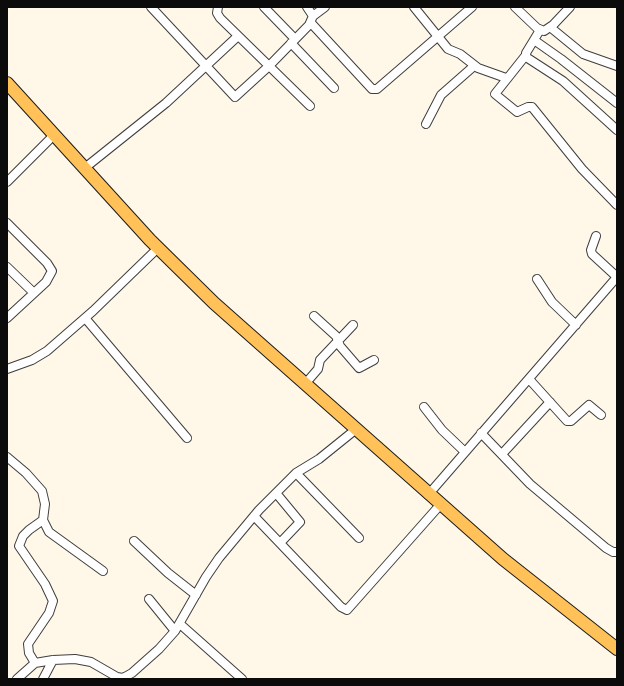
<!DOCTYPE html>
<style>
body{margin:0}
#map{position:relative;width:624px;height:686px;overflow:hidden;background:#fff8e8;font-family:Literata,serif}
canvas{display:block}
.frame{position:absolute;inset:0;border:8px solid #0b0b0b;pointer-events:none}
</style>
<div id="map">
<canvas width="624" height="686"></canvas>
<div class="frame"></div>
</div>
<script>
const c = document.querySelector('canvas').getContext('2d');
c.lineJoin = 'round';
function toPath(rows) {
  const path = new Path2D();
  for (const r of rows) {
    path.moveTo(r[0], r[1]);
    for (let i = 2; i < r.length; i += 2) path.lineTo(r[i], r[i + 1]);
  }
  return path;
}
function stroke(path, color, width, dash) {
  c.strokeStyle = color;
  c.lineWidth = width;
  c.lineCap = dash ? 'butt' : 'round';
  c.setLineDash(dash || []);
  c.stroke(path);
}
const street = toPath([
 [151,7,235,97,269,66,309,25,313,16,307,7],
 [218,7,217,13,220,18,310,106],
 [264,7,295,39],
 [414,7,448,49,460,54,478,68,506,78],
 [515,7,537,28,544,31,553,25,570,7],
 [313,16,325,7],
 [311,23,372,89,377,89,472,7],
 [550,27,583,54,617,66],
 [540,30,526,53,526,57,563,81,617,130],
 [534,40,561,59,617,103],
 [291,43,334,88],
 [526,55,495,94,517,112,528,107,532,107,582,169,617,205],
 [426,124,441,95,474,66],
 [86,167,166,103,238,36],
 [7,182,54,135],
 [7,223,47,263,52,271,46,282,7,318],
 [596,236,591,250,592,254,617,277],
 [7,267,34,293],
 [537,279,552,302,576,325],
 [314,316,336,336,340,346,359,368,374,360],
 [85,318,187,438],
 [7,369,32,360,47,351,93,311,158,248],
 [529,379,567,421,571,421,589,405,601,415],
 [305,384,318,369,320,360,353,325],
 [424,407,442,430,465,452],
 [481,433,530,484,606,548,613,552,617,552],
 [502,454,550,402],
 [7,457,26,473,42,491,45,504,43,520,49,532,103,571],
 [296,473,359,538],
 [276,493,300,522,280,543],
 [428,495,617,277],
 [254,516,341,607,347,610,440,505],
 [134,541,168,573,196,595],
 [149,599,175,631],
 [180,624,242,679],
 [35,663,29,653,28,644,49,613,53,601,45,584,19,546,23,536,29,530,43,520],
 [17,679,35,663,53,660,75,659,91,662,117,677,123,678,132,673,159,649,175,631,206,577,219,558,259,510,296,473,319,459,355,430],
 [43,679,53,660]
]);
const primary = toPath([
 [7,83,150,240,214,303,503,559,617,649]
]);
stroke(street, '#3e3e3e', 10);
stroke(primary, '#1c1c1c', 14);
stroke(street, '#fff', 8);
stroke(primary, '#ffc158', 12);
</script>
